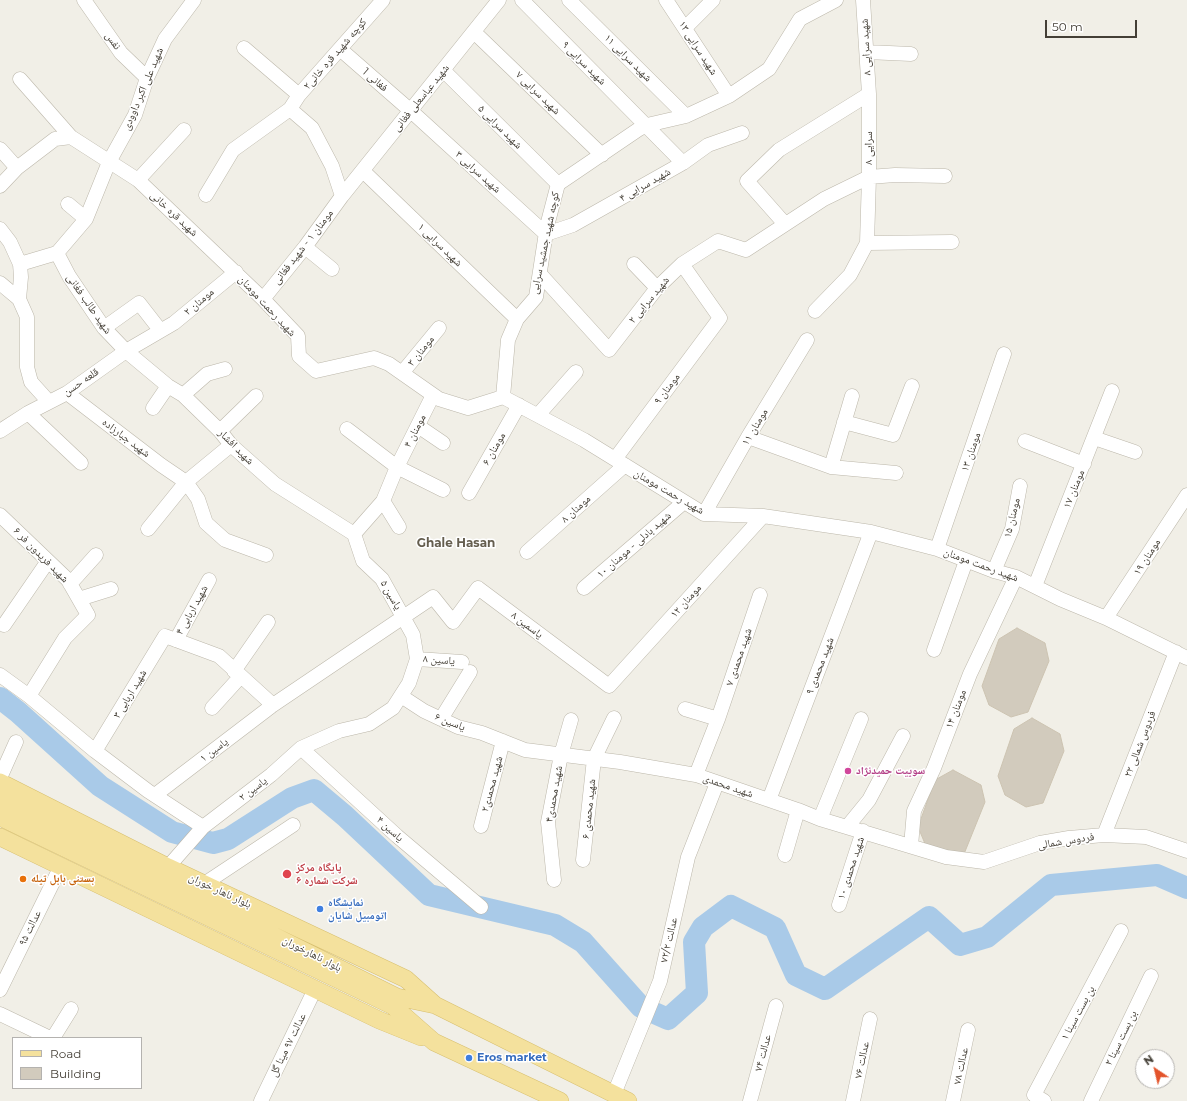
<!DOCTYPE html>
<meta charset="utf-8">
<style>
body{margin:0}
#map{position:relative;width:1187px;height:1101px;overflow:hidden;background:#f1efe7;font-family:Montserrat,sans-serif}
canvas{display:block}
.legend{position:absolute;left:12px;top:1037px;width:130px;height:52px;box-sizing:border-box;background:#fff;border:1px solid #b4b2af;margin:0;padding:5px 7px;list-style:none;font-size:12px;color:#443f36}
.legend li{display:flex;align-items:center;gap:8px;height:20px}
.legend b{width:20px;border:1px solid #b4b2af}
.north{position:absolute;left:1135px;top:1049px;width:40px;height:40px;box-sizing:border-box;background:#fff;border:1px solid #b4b2af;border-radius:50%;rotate:325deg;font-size:11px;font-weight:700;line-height:16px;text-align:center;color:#443f36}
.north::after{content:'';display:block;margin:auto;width:14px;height:18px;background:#e3542b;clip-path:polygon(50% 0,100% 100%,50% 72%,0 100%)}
.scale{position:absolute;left:1045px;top:20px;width:92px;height:18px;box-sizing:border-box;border:2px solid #443f36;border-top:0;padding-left:5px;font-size:12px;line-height:14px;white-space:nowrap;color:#443f36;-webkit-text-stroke:3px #fff;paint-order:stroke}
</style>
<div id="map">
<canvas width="1187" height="1101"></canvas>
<ul class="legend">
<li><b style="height:5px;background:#f4e19d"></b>Road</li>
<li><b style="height:11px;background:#d2cbbd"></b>Building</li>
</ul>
<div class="north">N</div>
<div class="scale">50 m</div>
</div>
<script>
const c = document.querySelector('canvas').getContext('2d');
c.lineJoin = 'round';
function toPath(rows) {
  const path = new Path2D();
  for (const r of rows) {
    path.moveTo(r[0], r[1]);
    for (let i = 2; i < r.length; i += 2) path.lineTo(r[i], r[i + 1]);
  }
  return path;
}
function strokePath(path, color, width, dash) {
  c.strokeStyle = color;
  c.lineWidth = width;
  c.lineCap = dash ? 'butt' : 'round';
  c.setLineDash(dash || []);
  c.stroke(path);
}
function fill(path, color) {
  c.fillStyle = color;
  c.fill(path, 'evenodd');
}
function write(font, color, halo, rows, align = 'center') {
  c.font = font + ' Montserrat,"Noto Naskh Arabic",sans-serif';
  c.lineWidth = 3;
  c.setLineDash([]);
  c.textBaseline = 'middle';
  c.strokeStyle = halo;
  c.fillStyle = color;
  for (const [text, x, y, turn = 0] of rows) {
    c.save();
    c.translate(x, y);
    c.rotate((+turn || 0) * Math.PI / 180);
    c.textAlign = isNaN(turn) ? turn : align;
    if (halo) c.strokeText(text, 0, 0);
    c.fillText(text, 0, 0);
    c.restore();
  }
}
const river = toPath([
 [0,698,18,712,100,786,172,832,213,843,228,839,292,798,314,790,345,816,429,895,555,925,583,942,641,1007,668,1019,697,993,694,942,703,927,731,906,775,928,796,975,825,989,929,917,960,945,987,937,1051,885,1157,875,1187,888]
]);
const building = toPath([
 [1017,628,1045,643,1049,661,1028,712,1011,717,989,705,982,686,999,639,1017,628],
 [1032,718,1060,734,1064,751,1043,803,1026,807,1005,795,998,776,1014,729,1032,718],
 [953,770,981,785,985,802,964,854,926,846,918,827,935,780,953,770]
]);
const minor = toPath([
 [84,0,121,53,147,78],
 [522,0,683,163],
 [569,0,686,116],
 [666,0,729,96],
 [685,28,713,0],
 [474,32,602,155],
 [244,48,299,95],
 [340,49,411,111,546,234,573,225,683,163,708,145,742,133],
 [867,52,911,54],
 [443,70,558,184],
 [20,79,71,137,138,180,263,299,298,336,299,356,316,371,374,358,389,364,439,399,468,408,503,397,584,440,704,514,763,516,871,532,937,549,994,571,1016,577,1060,599,1106,618,1187,658],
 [290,109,312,128,332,166,342,196],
 [0,149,17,168],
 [363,171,517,319],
 [138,180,184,130],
 [0,186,17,168,55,139,71,137],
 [206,195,233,150,290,109,299,95,383,0],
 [68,204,86,219],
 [785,224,747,181,779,150,869,94],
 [0,229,10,242,20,264,21,277,19,299],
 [867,243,952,242],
 [305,247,332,269],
 [57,253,69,276,104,328,126,351,168,386,183,395,220,431,231,445,275,484,354,534],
 [57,253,86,219,109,162,135,115,147,78,165,39,194,0],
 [20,264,57,253],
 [634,264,657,288],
 [540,274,609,350,657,288,682,264,718,241,746,250,824,199,869,177,869,94,863,0],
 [0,283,19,299,27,317,27,367,31,382,49,402],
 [263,299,305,247,342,196,499,0],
 [815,311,850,275,867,243,869,177,895,175,945,176],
 [104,328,139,303,160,330],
 [402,373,439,328],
 [67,393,161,465,186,482,198,499,206,523,225,540,266,555],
 [183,395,207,374,225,369],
 [503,397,508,340,517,319,536,297,547,226,558,184,639,129,647,125,686,116,729,96,769,69,800,19,836,0],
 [153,408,168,386],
 [28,413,81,463],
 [538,415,576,372],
 [844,422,893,435,912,386],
 [418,426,443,443],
 [347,429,397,467,443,490],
 [0,431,28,413,67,393,126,351,174,323,236,272],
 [220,431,256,396],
 [748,437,831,467,896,473],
 [1094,438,1135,452],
 [1025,441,1084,464],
 [615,459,720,318,682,264],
 [831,467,852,396],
 [469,493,519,405],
 [383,501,399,527],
 [704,514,748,437,807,340],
 [0,515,68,580,88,615,65,638,29,696],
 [148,529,186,482,231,445],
 [354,534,383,501,397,467,433,395],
 [937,549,1004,354],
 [527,552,625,465],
 [994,571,1012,529,1020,486],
 [70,584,96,555],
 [1035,586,1112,391],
 [584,588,684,502],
 [79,599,111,589],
 [1106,618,1187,495],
 [4,625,48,561],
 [176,640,209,580],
 [934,650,966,561],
 [417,659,462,662],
 [234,671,268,622],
 [0,675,29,696,95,751,148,791,203,827],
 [401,696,424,711,458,727,482,733,525,750,620,762,696,775,798,810,820,819,946,857,984,862,1040,843,1069,838,1104,835,1146,837,1187,851],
 [212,708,241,676],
 [685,709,718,719],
 [441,719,470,672],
 [301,748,397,836,481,907],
 [95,751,165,636,219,656,273,705],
 [696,775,718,719,760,595],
 [0,778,16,742],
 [155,795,273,705,433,597,453,622,478,588,609,686,763,516],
 [769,800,871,532],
 [820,819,861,719],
 [481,826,503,741],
 [847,827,869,800,903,736],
 [1104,835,1176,652],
 [911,846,914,811,934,768,970,674,1016,577],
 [785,855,798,810],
 [583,860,594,759,614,718],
 [168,867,203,827,271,775,301,748,339,731,369,724,393,708,409,683,417,659,413,635,382,579,363,561,354,534],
 [554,880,548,822,561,755,571,720],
 [204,884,293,825],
 [839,905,863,831],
 [0,990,61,866],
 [0,1014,50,1038],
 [53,1038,71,1009],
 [614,1094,660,981,688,857,717,783],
 [261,1101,315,989],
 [750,1101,776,1006],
 [853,1101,870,1019],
 [953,1101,968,1030],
 [1044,1101,1034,1095,1121,931],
 [1091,1101,1151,976]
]);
const major = toPath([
 [0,782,168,867,406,979,435,1005],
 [0,799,397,997,435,1005,628,1101],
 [0,817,393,1006,434,1042,560,1101],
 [0,837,379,1020,421,1037]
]);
const markers = [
 [848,771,4,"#d1479c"],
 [287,874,5,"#e0444e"],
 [23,879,4,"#e8710a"],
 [320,909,4,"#3f7fe0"],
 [469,1058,4,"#3f7fe0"]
];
const streetNames = [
 ["نفس",113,41,55],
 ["شهید سرایی ۸",866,47,-93],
 ["شهید سرایی ۱۳",698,48,57],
 ["کوچه شهید قره خانی۲",335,54,-49],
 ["شهید سرایی ۱۱",628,58,45],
 ["شهید سرایی ۹",584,63,45],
 ["فغانی 1",375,80,41],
 ["شهید علی اکبر داوودی",143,89,-67],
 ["شهید سرایی ۷",538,93,44],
 ["شهید عباسعلی فغانی",421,98,-51],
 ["شهید سرایی ۵",500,127,45],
 ["سرایی ۸",869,148,-90],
 ["شهید سرایی ۳",478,172,42],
 ["شهید سرایی ۴",645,185,-30],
 ["شهید قره خانی",174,214,43],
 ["کوچه شهید جمشید سرایی",545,243,-78],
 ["شهید سرایی ۱",440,245,44],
 ["مومنان ۱ - شهید فغانی",303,247,-52],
 ["شهید سرایی ۲",649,300,-50],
 ["۲ مومنان",199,302,-40],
 ["شهید طالب فغانی",89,304,55],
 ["شهید رحمت مومنان",267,306,47],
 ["مومنان ۳",421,351,-51],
 ["قلعه حسن",81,382,-34],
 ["مومنان ۹",667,389,-53],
 ["مومنان ۱۱",755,427,-59],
 ["۴ مومنان",415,431,-63],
 ["شهید جبارزاده",126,438,37],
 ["شهید افشار",236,447,45],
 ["مومنان ۶",494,449,-60],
 ["مومنان ۱۳",971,452,-71],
 ["مومنان ۱۷",1074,489,-68],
 ["شهید رحمت مومنان",669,492,30],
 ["مومنان ۸",576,509,-42],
 ["مومنان ۱۵",1012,518,-76],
 ["شهید بادلی - مومنان ۱۰",634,545,-41],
 ["شهید فریدون فر ۶",41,555,45],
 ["مومنان ۱۹",1147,557,-57],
 ["شهید رحمت مومنان",981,565,20],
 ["یاسین ۵",391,595,60],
 ["مومنان ۱۲",686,601,-48],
 ["شهید اربابی ۴",192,610,-61],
 ["یاسمین ۸",527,625,37],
 ["شهید محمدی ۷",739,657,-71],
 ["یاسین ۸",439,660,4],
 ["۹ شهید محمدی",820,666,-69],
 ["شهید اربابی ۳",130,694,-59],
 ["مومنان ۱۴",956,709,-69],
 ["یاسین ۶",450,722,21],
 ["فردوس شمالی ۲۲",1140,744,-69],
 ["یاسین ۱",214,750,-37],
 ["شهید محمدی۲",492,784,-75],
 ["شهید محمدی",728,786,19],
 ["یاسین ۲",253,789,-37],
 ["شهید محمدی۴",554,794,-80],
 ["۶ شهید محمدی",589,809,-84],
 ["یاسین ۴",390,829,42],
 ["فردوس شمالی",1066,841,-9],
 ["۱۰ شهید محمدی",851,868,-72],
 ["بلوار ناهار خوران",220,891,25],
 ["عدالت ۹۵",30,928,-64],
 ["عدالت ۷۲/۲",669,940,-77],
 ["بلوار ناهارخوران",312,954,27],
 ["۱ بن بست سینا",1078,1013,-62],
 ["۲ بن بست سینا",1121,1038,-64],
 ["عدالت ۹۷ مینا گل",288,1045,-64],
 ["عدالت ۷۴",763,1053,-75],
 ["عدالت ۷۶",862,1060,-78],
 ["۷۸ عدالت",961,1066,-78]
];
const hotelNames = [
 ["سوییت حمیدنژاد",856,771]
];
const healthNames = [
 ["پایگاه مرکز",296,868],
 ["شرکت شماره ۶",296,881]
];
const foodNames = [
 ["بستنی بابل تیله",31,879]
];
const shopNames = [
 ["نمایشگاه",328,903],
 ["اتومبیل شایان",328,916],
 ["Eros market",477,1058]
];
const neighbourhoodNames = [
 ["Ghale Hasan",456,543]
];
strokePath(river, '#a9cae8', 22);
fill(building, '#d2cbbd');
strokePath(building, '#ccc3b1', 1);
strokePath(minor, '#bcb7aa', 15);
strokePath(major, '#d7bf6f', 18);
strokePath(minor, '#fff', 14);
strokePath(major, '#f4e19d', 17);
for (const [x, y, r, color] of markers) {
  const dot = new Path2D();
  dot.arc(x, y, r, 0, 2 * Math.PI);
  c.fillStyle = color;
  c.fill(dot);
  strokePath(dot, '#fff', 1.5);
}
write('11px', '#443f36', '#fff', streetNames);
write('bold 11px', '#b23c85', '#fff', hotelNames, 'left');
write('bold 11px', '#be3a42', '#fff', healthNames, 'left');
write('bold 11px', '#c56008', '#fff', foodNames, 'left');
write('bold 11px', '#366cbe', '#fff', shopNames, 'left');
write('bold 12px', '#655e4f', '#fff', neighbourhoodNames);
</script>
